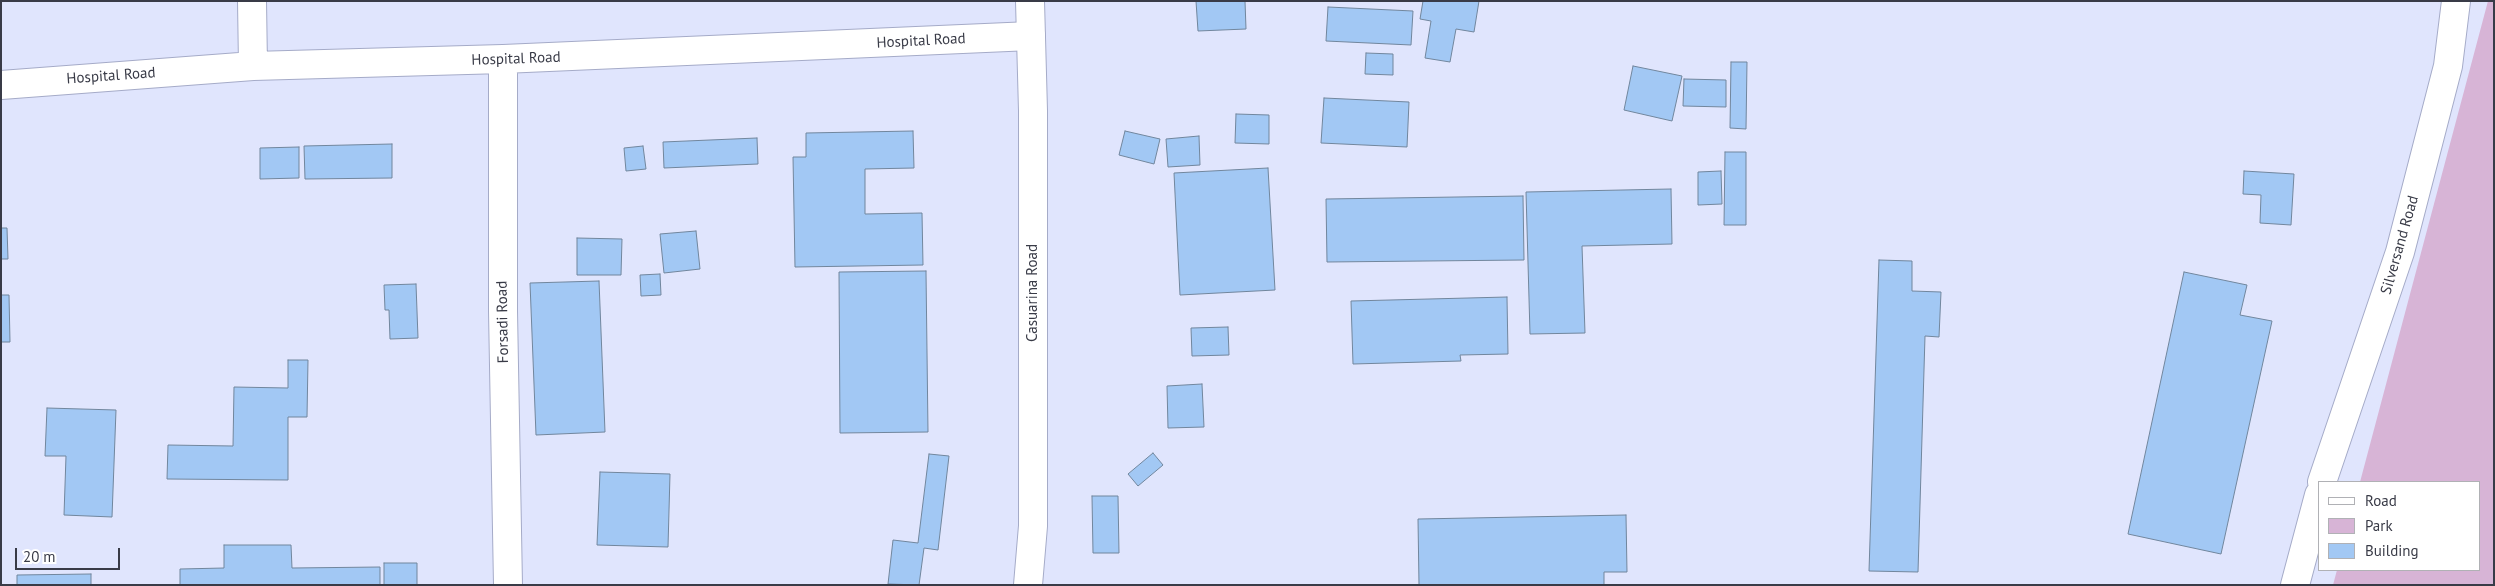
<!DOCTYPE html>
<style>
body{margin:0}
#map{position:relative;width:2495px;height:586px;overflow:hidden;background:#e0e5fd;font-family:"PT Sans",sans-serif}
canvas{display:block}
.frame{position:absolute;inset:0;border:2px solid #393b47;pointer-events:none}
.legend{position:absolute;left:2318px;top:481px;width:162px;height:90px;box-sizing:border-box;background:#fff;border:1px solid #b0b1b5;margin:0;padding:6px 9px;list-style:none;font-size:15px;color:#393b47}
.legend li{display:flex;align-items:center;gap:10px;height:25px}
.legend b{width:25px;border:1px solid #b0b1b5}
.scale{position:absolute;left:15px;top:548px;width:105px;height:22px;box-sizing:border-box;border:2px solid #393b47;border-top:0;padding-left:6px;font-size:15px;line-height:18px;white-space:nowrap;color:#393b47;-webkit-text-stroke:4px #fff;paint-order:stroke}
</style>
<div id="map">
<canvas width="2495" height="586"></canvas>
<div class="frame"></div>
<ul class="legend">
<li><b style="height:6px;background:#fff"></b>Road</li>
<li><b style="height:14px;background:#d7b4d6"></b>Park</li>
<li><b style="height:14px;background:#a2c8f4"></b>Building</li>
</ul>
<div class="scale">20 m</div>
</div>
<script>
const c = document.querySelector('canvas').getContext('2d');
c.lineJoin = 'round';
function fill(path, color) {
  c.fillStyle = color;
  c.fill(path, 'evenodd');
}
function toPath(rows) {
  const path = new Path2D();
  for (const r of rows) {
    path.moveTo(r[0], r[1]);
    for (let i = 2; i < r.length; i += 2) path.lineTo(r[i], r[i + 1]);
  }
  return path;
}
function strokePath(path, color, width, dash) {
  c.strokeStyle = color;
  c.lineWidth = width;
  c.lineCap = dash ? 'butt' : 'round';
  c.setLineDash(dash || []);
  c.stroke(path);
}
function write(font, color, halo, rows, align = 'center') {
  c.font = font + ' "PT Sans",sans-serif';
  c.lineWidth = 4.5;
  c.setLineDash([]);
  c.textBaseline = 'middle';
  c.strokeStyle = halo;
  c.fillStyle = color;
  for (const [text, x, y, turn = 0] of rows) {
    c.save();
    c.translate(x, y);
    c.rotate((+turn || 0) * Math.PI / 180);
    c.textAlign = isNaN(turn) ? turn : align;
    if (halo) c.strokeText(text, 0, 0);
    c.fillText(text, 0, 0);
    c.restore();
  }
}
const green = toPath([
 [2488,1,2494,1,2494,585,2333,585,2337,570,2479,570,2479,482,2360,482]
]);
const building = toPath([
 [1196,1,1245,1,1246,29,1198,31,1196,1],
 [1423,1,1479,1,1474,32,1456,29,1450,62,1425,58,1431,21,1420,19,1423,1],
 [1328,7,1413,11,1411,45,1326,41,1328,7],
 [1366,53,1393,54,1393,75,1365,74,1366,53],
 [1731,62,1747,62,1746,129,1730,128,1731,62],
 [1633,66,1682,76,1672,121,1624,110,1633,66],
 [1684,79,1726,80,1726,107,1683,106,1684,79],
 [1324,98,1409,102,1407,147,1321,143,1324,98],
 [1236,114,1269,115,1269,144,1235,143,1236,114],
 [913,131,914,168,865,169,865,214,922,213,923,265,795,267,793,157,806,157,806,133,913,131],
 [1125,131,1160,139,1154,164,1119,155,1125,131],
 [1199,136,1200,165,1168,167,1166,139,1199,136],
 [757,138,758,164,664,168,663,142,757,138],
 [392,144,392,178,305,179,304,146,392,144],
 [643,146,646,169,626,171,624,148,643,146],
 [299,147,299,178,260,179,260,148,299,147],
 [1725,152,1746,152,1746,225,1724,225,1725,152],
 [1268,168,1275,290,1180,295,1174,173,1268,168],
 [1721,171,1722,204,1698,205,1698,172,1721,171],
 [2244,171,2294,174,2291,225,2260,223,2261,195,2243,194,2244,171],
 [1671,189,1672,244,1582,246,1585,333,1530,334,1526,192,1671,189],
 [1523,196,1524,260,1327,262,1326,199,1523,196],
 [1,228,7,228,8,259,1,259,1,228],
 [696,231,700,269,664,273,660,234,696,231],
 [577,238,622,239,621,275,577,275,577,238],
 [1879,260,1912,261,1912,291,1941,292,1939,337,1925,336,1918,572,1869,571,1879,260],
 [926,271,928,432,840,433,839,272,926,271],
 [2184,272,2247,285,2240,315,2272,321,2221,554,2128,534,2184,272],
 [660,274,661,295,641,296,640,275,660,274],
 [599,281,605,432,536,435,530,283,599,281],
 [416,284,418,338,390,339,389,310,385,310,384,285,416,284],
 [1,295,9,295,10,342,1,342,1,295],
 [1507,297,1508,354,1460,355,1461,361,1353,364,1351,301,1507,297],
 [1228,327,1229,355,1192,356,1191,328,1228,327],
 [288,360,308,360,307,417,288,417,288,480,167,479,168,445,233,446,234,387,288,388,288,360],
 [1202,384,1204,427,1168,428,1167,386,1202,384],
 [47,408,116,410,112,517,64,515,66,456,45,456,47,408],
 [1153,453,1163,465,1138,486,1128,474,1153,453],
 [929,454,949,456,938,550,924,548,919,585,888,584,893,540,918,543,929,454],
 [600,472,670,474,668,547,597,545,600,472],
 [1092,496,1118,496,1119,553,1093,553,1092,496],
 [1626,515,1627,572,1604,572,1604,585,1419,585,1418,519,1626,515],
 [224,545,291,545,292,568,380,567,380,585,180,585,180,569,224,568,224,545],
 [384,563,417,563,417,585,384,585,384,563],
 [91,574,91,585,17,585,17,575,91,574]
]);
const minor = toPath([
 [252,1,253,66],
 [503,59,503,311,508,585],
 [1,85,253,66,503,59,1031,36],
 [2322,482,2400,252,2448,66,2456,1],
 [2295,585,2319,495]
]);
const tertiary = toPath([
 [1028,585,1033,526,1033,111,1030,1]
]);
const streetNames = [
 ["Hospital Road",921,41,-3],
 ["Hospital Road",516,59,-2],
 ["Hospital Road",111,76,-4],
 ["Silversand Road",2400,245,-74],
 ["Casuarina Road",1033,293,-90],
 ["Forsadi Road",503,322,-91]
];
fill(green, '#d7b4d6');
fill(building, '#a2c8f4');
strokePath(building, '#71869d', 1);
strokePath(minor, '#a5abc8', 30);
strokePath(tertiary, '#a5abc8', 30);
strokePath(minor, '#fff', 28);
strokePath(tertiary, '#fff', 28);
write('15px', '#393b47', '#fff', streetNames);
</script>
